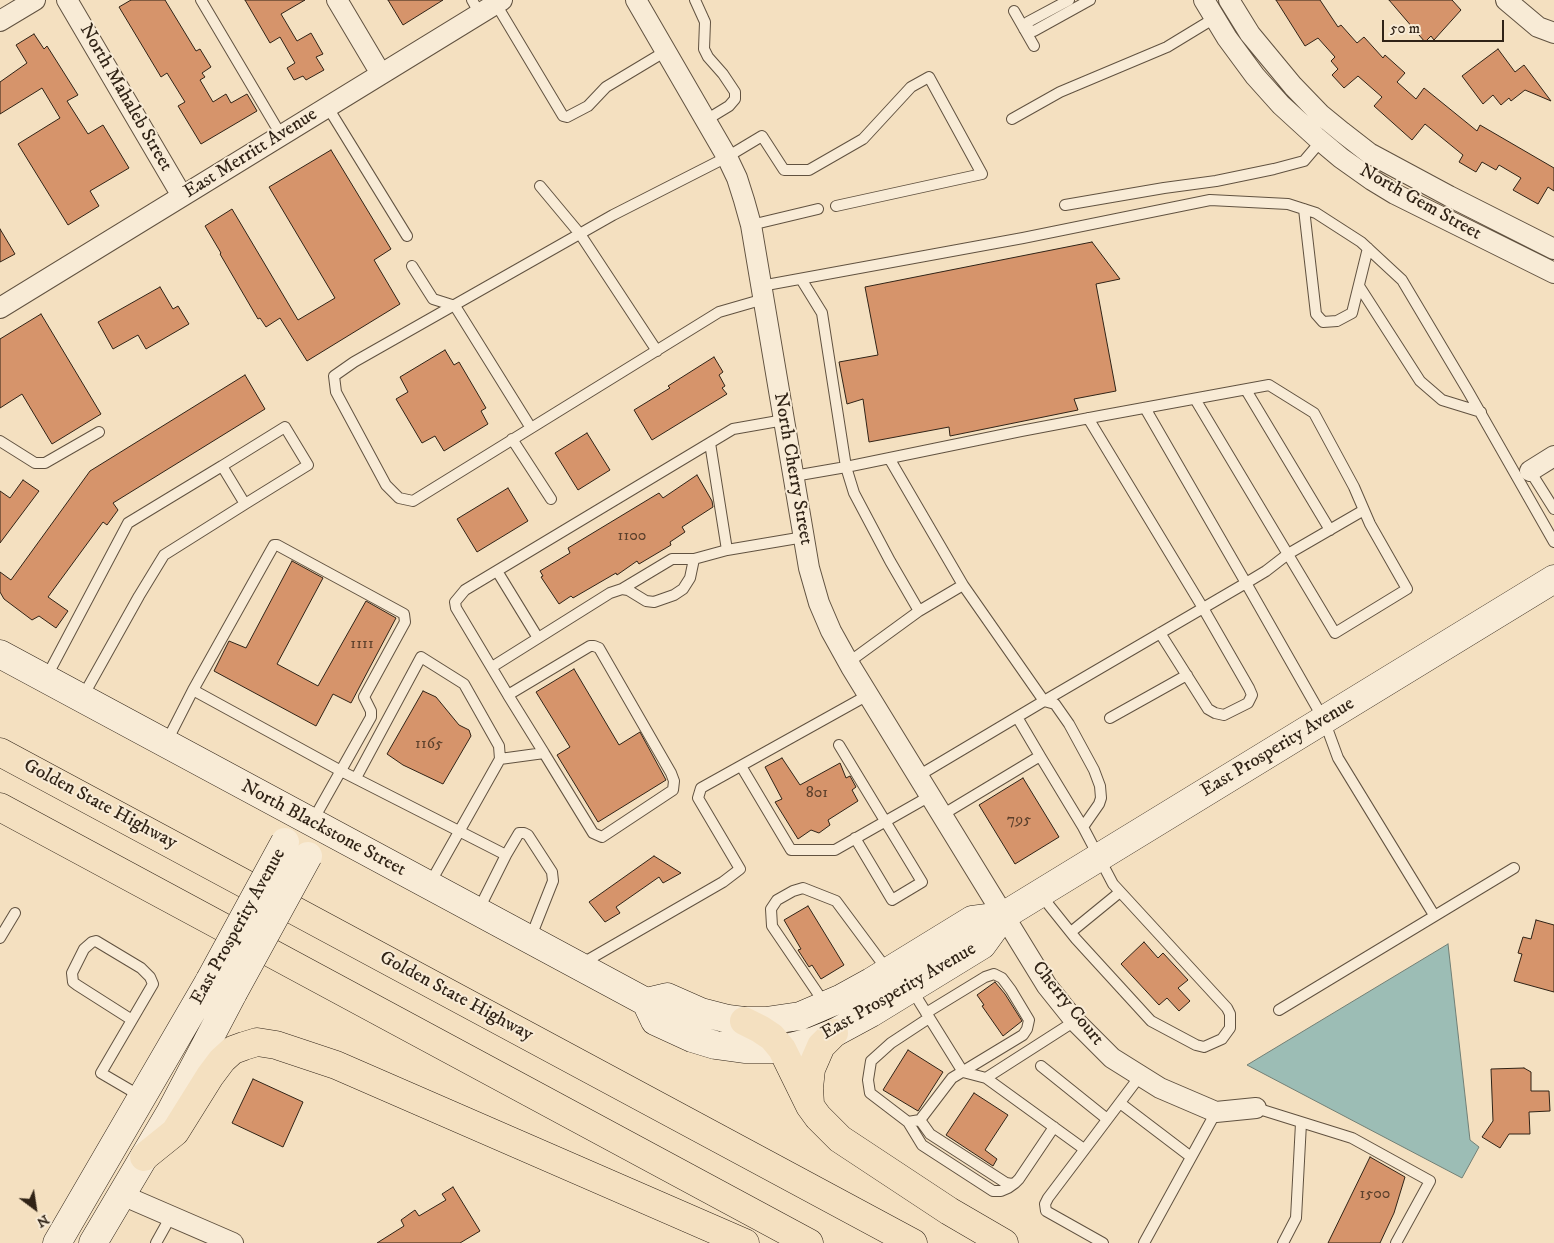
<!DOCTYPE html>
<style>
body{margin:0}
#map{position:relative;width:1554px;height:1243px;overflow:hidden;background:#f4e0c0;font-family:"IM FELL DW Pica",serif}
canvas{display:block}
.north{position:absolute;left:10px;top:1183px;width:50px;height:50px;-webkit-text-stroke:4px #f8ebd6;paint-order:stroke;rotate:149deg;font-size:14px;font-weight:700;line-height:20px;text-align:center;color:#302316}
.north::after{content:'';display:block;margin:auto;width:18px;height:22px;background:#302316;clip-path:polygon(50% 0,100% 100%,50% 72%,0 100%)}
.scale{position:absolute;left:1382px;top:20px;width:122px;height:22px;box-sizing:border-box;border:2px solid #302316;border-top:0;padding-left:6px;font-size:15px;line-height:18px;white-space:nowrap;color:#302316;-webkit-text-stroke:4px #f8ebd6;paint-order:stroke}
</style>
<div id="map">
<canvas width="1554" height="1243"></canvas>
<div class="north">N</div>
<div class="scale">50 m</div>
</div>
<script>
const c = document.querySelector('canvas').getContext('2d');
c.lineJoin = 'round';
function fill(path, color) {
  c.fillStyle = color;
  c.fill(path, 'evenodd');
}
function toPath(rows) {
  const path = new Path2D();
  for (const r of rows) {
    path.moveTo(r[0], r[1]);
    for (let i = 2; i < r.length; i += 2) path.lineTo(r[i], r[i + 1]);
  }
  return path;
}
function strokePath(path, color, width, dash) {
  c.strokeStyle = color;
  c.lineWidth = width;
  c.lineCap = dash ? 'butt' : 'round';
  c.setLineDash(dash || []);
  c.stroke(path);
}
function write(font, color, halo, rows, align = 'center') {
  c.font = font + ' "IM FELL DW Pica",serif';
  c.lineWidth = 4;
  c.setLineDash([]);
  c.textBaseline = 'middle';
  c.strokeStyle = halo;
  c.fillStyle = color;
  for (const [text, x, y, turn = 0] of rows) {
    c.save();
    c.translate(x, y);
    c.rotate((+turn || 0) * Math.PI / 180);
    c.textAlign = isNaN(turn) ? turn : align;
    if (halo) c.strokeText(text, 0, 0);
    c.fillText(text, 0, 0);
    c.restore();
  }
}
const water = toPath([
 [1448,944,1470,1140,1479,1147,1462,1178,1247,1065,1448,944]
]);
const building = toPath([
 [131,0,165,0,196,51,200,49,211,67,202,73,205,77,200,80,213,102,226,94,231,103,247,94,257,111,201,144,178,106,185,102,167,73,161,77,119,7,131,0],
 [245,0,305,0,281,14,297,41,311,33,323,54,316,57,324,70,306,80,303,76,294,80,287,68,295,63,280,37,270,43,245,0],
 [388,0,443,0,403,25,388,0],
 [1276,0,1320,0,1338,27,1341,25,1357,43,1364,37,1383,58,1385,55,1405,73,1397,82,1416,99,1424,88,1477,131,1480,125,1554,168,1554,191,1548,187,1538,204,1513,190,1521,178,1499,165,1496,170,1482,162,1476,172,1459,162,1463,155,1425,124,1412,140,1374,106,1382,97,1358,76,1344,88,1332,75,1338,69,1331,61,1335,57,1318,38,1305,46,1276,0],
 [1389,0,1452,0,1461,10,1434,40,1431,36,1425,42,1389,0],
 [34,34,44,49,47,46,78,95,67,101,88,134,103,125,129,168,90,191,99,206,68,225,18,144,60,118,42,88,0,114,0,82,27,63,16,45,34,34],
 [1498,49,1515,72,1524,65,1551,101,1525,90,1511,101,1509,98,1501,105,1493,95,1483,104,1462,76,1498,49],
 [331,150,391,249,374,260,400,304,307,361,280,318,266,327,260,318,258,319,220,254,221,253,205,226,232,209,298,320,335,298,269,187,331,150],
 [0,229,15,254,0,262,0,229],
 [1092,242,1120,279,1096,284,1116,391,1074,399,1078,410,950,436,949,427,869,442,863,399,847,404,839,362,878,355,865,287,1092,242],
 [160,287,173,309,178,306,189,324,146,349,138,335,113,349,98,322,160,287],
 [41,314,101,414,52,444,22,394,0,408,0,339,41,314],
 [445,350,454,365,459,362,486,408,481,411,488,424,444,451,435,436,422,443,396,399,408,392,400,377,445,350],
 [714,357,723,372,719,375,725,386,722,388,727,394,652,440,634,410,670,388,668,386,714,357],
 [245,375,265,409,113,503,118,510,107,525,103,522,48,597,68,611,56,628,39,616,32,620,4,599,0,592,0,572,11,580,90,471,245,375],
 [587,433,610,470,578,490,555,453,587,433],
 [697,475,712,501,713,507,682,527,685,532,670,542,671,545,639,564,637,561,617,575,616,573,573,598,571,596,559,604,541,577,543,576,540,571,570,553,568,548,659,493,663,498,697,475],
 [23,480,39,491,0,543,0,491,10,498,23,480],
 [508,488,528,521,477,552,457,519,508,488],
 [292,561,323,578,277,664,318,686,366,601,396,618,351,703,333,694,316,726,214,671,229,641,246,648,292,561],
 [574,669,619,745,640,732,666,780,598,822,557,755,570,747,536,692,574,669],
 [423,691,436,697,459,725,469,730,471,736,443,784,403,765,387,754,423,691],
 [782,758,800,785,840,763,846,778,850,776,856,787,852,790,858,801,828,820,830,825,819,833,811,830,798,839,775,802,782,799,765,767,782,758],
 [1023,778,1059,837,1015,864,979,805,1023,778],
 [654,856,681,873,663,883,659,877,616,907,620,913,605,922,589,902,654,856],
 [808,906,844,965,821,979,812,965,809,967,798,950,801,949,784,920,808,906],
 [1536,920,1554,925,1554,992,1514,981,1522,954,1518,953,1523,937,1531,939,1536,920],
 [1144,942,1158,958,1163,953,1188,980,1178,988,1190,1001,1179,1011,1167,998,1159,1005,1121,964,1144,942],
 [995,982,1005,994,1022,1021,1003,1036,982,1006,984,1005,977,995,995,982],
 [908,1050,943,1072,918,1111,883,1090,908,1050],
 [1524,1068,1531,1072,1531,1091,1549,1091,1550,1111,1529,1112,1530,1134,1509,1134,1500,1148,1482,1137,1493,1121,1491,1069,1524,1068],
 [253,1079,303,1102,283,1147,232,1123,253,1079],
 [974,1093,1008,1115,985,1150,997,1159,993,1166,946,1135,974,1093],
 [1370,1157,1405,1177,1394,1213,1380,1243,1328,1243,1370,1157],
 [453,1187,480,1231,460,1243,377,1243,404,1226,401,1220,415,1210,419,1216,446,1200,442,1194,453,1187]
]);
const lane = toPath([
 [201,0,281,135],
 [472,0,480,14],
 [695,0,705,22,704,49,708,57,723,74,735,92,735,99,729,106,706,120],
 [1069,0,1028,22,1024,29,1034,31,1090,0],
 [496,4,563,116,567,117,588,106,606,87,666,51],
 [1014,11,1034,46],
 [327,106,407,236],
 [1012,119,1060,92,1167,47,1218,16],
 [540,186,580,234,657,351],
 [1065,205,1164,188,1216,181,1274,169,1304,161,1321,141],
 [1304,209,1316,314,1323,322,1337,321,1352,313,1368,248],
 [751,225,818,209],
 [412,266,433,299,455,306,531,428],
 [761,286,1023,238,1210,200,1288,204,1316,213,1361,242,1402,280,1468,391,1554,542],
 [1359,286,1420,381,1442,400,1481,412],
 [764,299,719,312,413,501,399,498,386,485,336,392,334,376,354,362,613,215,727,157,762,136,784,170,809,170,863,139,911,87,929,77,982,174,836,206],
 [1246,390,1330,530],
 [1088,418,1203,608,1249,688,1252,695,1248,703,1224,715,1215,713,1208,709,1160,633],
 [512,439,551,499],
 [0,441,35,463,45,463,99,432],
 [710,443,727,550,804,537],
 [889,458,963,585],
 [222,466,285,427,308,465,245,504],
 [1530,471,1554,509],
 [794,476,846,467,822,313,801,279],
 [1364,510,1288,554,1266,571,1246,583,1324,720,1338,758,1434,915],
 [497,571,538,638],
 [622,589,672,559,694,559],
 [849,662,919,611],
 [492,667,610,593,622,589,628,590,646,601,654,602,674,595,683,589,690,578,694,559,727,550],
 [46,678,128,523,222,466,245,504,164,555,139,596,82,698],
 [193,690,274,545,277,545,404,614,405,622,364,697,371,711,371,717,312,822],
 [508,695,544,753],
 [1044,701,1246,583,1145,408],
 [1044,701,1055,704,1069,724,1094,770,1100,786,1101,798,1099,804,1083,827],
 [1110,718,1187,675],
 [166,743,193,690,341,771,506,855,478,911],
 [839,745,922,882,892,900,855,838],
 [500,759,544,753,593,833,602,837,673,790,674,781,671,773,599,648,594,646,590,646,508,695,456,608,455,602,465,590,733,429,784,420],
 [741,766,791,850,835,850,930,796],
 [918,776,1044,701,963,585,919,611,890,561,854,493,846,467,1021,431,1100,416,1269,385,1314,413,1354,487,1370,524,1407,589,1335,633,1195,399],
 [356,778,421,657,464,684,499,746,500,759,429,885],
 [942,815,1040,756,1017,717],
 [506,855,519,833,524,833,528,835,552,872,553,881,530,939],
 [1040,894,1076,939,1151,1021,1196,1045,1204,1047,1222,1039,1230,1028,1230,1014,1227,1008,1113,884,1083,827,1040,756],
 [1071,932,1120,892],
 [0,938,15,913],
 [581,964,723,882,740,869,698,798,701,788,868,695],
 [912,990,963,1072,986,1078,1075,1021],
 [825,1004,772,926,771,909,777,900,793,891,803,888,836,901,888,971],
 [1279,1010,1514,868],
 [926,1013,985,977,994,974,1002,978,1011,990,1029,1020,1027,1029,1023,1035,952,1078,920,1120,908,1122,870,1093,868,1080,871,1061,891,1043,929,1018],
 [132,1020,77,985,73,982,72,973,84,949,92,942,96,941,141,968,150,977,153,984,101,1073,142,1097],
 [1041,1066,1107,1119],
 [986,1078,1084,1149],
 [1120,1103,1191,1157],
 [1256,1108,1352,1138,1430,1181,1396,1243],
 [920,1120,930,1134,1006,1183,1012,1184,1015,1183,1019,1179,1054,1127],
 [908,1122,922,1145,993,1191,1001,1191,1008,1188,1015,1183],
 [156,1243,171,1216],
 [1103,1243,1046,1211,1045,1204,1048,1198,1140,1076],
 [1144,1243,1216,1112],
 [1283,1243,1296,1218,1301,1123]
]);
const street = toPath([
 [67,0,182,196],
 [337,0,381,74],
 [636,0,727,157,737,178,744,200,751,225,809,568,819,603,831,631,851,667,1047,986,1075,1021,1112,1058,1160,1088,1216,1112,1256,1108],
 [1204,0,1227,38,1255,76,1281,105,1316,137,1341,158,1372,180,1395,194,1554,273],
 [1229,0,1250,34,1293,86,1320,114,1342,132,1369,153,1449,196,1554,249],
 [1506,0,1538,27,1554,33],
 [0,21,35,0],
 [0,308,502,0],
 [1530,471,1554,456],
 [122,1195,233,1243]
]);
const secondary = toPath([
 [0,654,646,1002,655,1021,692,1038,715,1045,744,1049,782,1049,814,1041,834,1033,871,1013,982,945,1003,916,1554,579],
 [646,1002,667,997,701,1012,728,1019,744,1021,766,1021,800,1016,842,998,871,982,972,920,1003,916],
 [57,1243,210,980],
 [93,1243,170,1113,233,993]
]);
const highway = toPath([
 [0,752,913,1243],
 [0,807,809,1243],
 [744,1021,760,1029,772,1037,782,1049,810,1106,818,1117,840,1139,949,1211,1004,1243],
 [810,1104,809,1088,811,1069,821,1046,834,1033],
 [144,1157,175,1132,210,1076,222,1060,233,1050,244,1046,257,1042,276,1045,336,1065,745,1243]
]);
const secondaryBridge = toPath([
 [210,980,285,842],
 [233,993,308,856]
]);
const numberNames = [
 ["1100",632,537],
 ["1111",362,645],
 ["1165",429,745],
 ["801",817,794],
 ["795",1019,821],
 ["1500",1375,1195]
];
const streetNames = [
 ["North Mahaleb Street",125,98,60],
 ["East Merritt Avenue",251,154,-32],
 ["North Gem Street",1420,203,29],
 ["North Cherry Street",792,469,80],
 ["East Prosperity Avenue",1278,748,-31],
 ["Golden State Highway",100,805,28],
 ["North Blackstone Street",323,829,28],
 ["East Prosperity Avenue",239,927,-61],
 ["East Prosperity Avenue",899,992,-30],
 ["Golden State Highway",456,997,28],
 ["Cherry Court",1067,1004,51]
];
fill(water, '#9cbdb5');
strokePath(water, '#717f75', 1);
fill(building, '#d6946b');
strokePath(building, '#302316', 1);
strokePath(lane, '#615240', 12);
strokePath(street, '#615240', 22);
strokePath(secondary, '#302316', 29);
strokePath(highway, '#302316', 29);
strokePath(lane, '#f8ebd6', 10);
strokePath(street, '#f8ebd6', 20);
strokePath(secondary, '#f8ebd6', 28);
strokePath(highway, '#f4e0c0', 28);
strokePath(secondaryBridge, '#302316', 29, []);
strokePath(secondaryBridge, '#f8ebd6', 28);
write('16px', '#5a3f2b', null, numberNames);
write('19px', '#302316', '#f8ebd6', streetNames);
</script>
